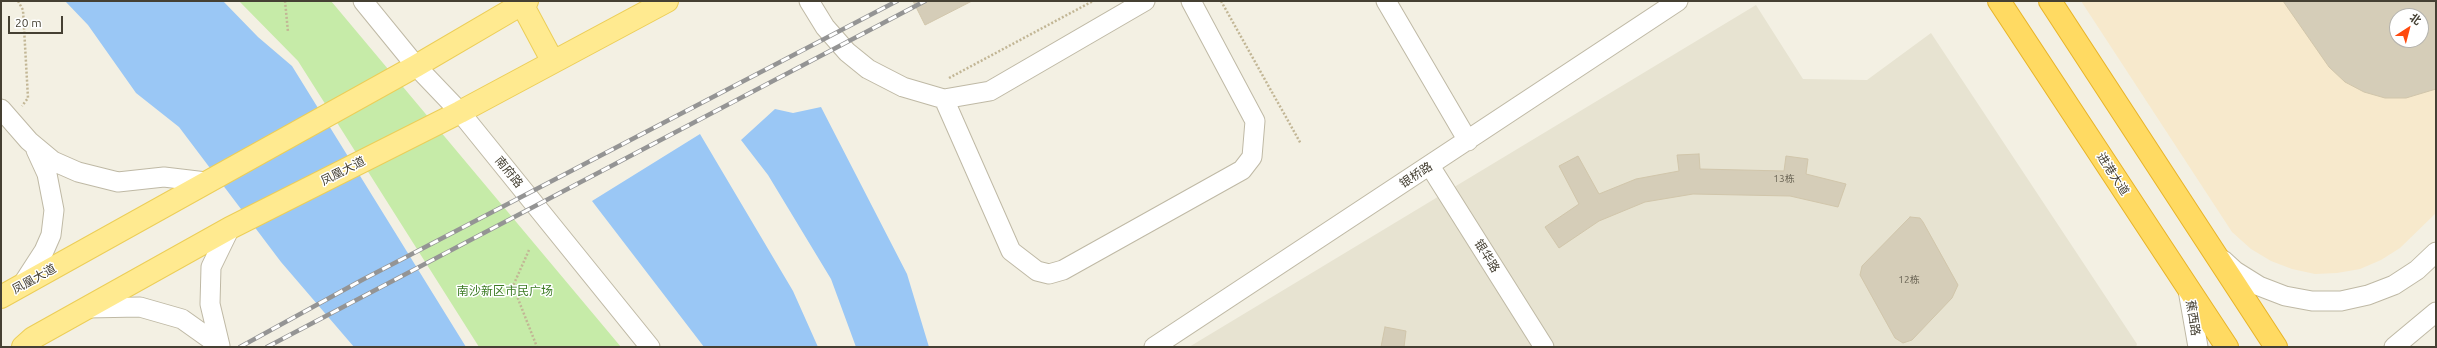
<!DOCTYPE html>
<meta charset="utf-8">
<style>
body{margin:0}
#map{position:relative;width:2437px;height:348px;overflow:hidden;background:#f3f0e3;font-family:Ubuntu,"Noto Sans SC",sans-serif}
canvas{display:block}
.frame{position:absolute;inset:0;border:2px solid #454033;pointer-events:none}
.north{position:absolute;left:2389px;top:8px;width:40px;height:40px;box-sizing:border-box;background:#fff;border:1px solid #b5b3ad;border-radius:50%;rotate:36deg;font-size:11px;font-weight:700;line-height:16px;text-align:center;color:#454033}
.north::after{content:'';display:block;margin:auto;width:14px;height:18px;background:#ff4a0e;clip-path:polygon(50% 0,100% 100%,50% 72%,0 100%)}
.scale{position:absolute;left:8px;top:16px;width:55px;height:18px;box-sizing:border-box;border:2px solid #454033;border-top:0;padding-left:5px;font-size:12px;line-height:14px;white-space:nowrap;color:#454033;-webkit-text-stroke:3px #fff;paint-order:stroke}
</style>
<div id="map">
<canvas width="2437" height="348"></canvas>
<div class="frame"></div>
<div class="north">北</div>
<div class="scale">20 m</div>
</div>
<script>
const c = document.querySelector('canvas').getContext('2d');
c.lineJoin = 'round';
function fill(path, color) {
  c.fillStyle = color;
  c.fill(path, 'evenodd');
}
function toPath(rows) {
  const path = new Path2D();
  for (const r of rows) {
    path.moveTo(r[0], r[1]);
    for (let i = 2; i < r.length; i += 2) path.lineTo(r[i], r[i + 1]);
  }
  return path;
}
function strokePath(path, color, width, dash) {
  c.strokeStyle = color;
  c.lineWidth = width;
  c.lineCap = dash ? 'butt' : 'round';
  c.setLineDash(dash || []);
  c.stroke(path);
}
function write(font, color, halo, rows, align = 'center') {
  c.font = font + ' Ubuntu,"Noto Sans SC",sans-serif';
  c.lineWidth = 3;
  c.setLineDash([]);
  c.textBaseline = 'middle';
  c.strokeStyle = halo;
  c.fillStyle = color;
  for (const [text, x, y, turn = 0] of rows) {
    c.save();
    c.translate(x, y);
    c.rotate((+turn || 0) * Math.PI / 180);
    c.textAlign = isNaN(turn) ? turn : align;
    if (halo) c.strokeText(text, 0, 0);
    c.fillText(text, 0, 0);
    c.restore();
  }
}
const residential = toPath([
 [1756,5,1803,79,1867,80,1931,33,2137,344,2136,347,1189,347]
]);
const commercial = toPath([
 [2081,1,2436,1,2436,213,2400,248,2381,260,2360,269,2337,273,2315,274,2292,269,2271,261,2251,249,2232,232],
 [2397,16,2421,16,2421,40,2397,40]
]);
const green = toPath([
 [239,1,331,1,621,347,479,347,298,61]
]);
const water = toPath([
 [65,1,223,1,258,37,292,66,466,347,354,347,281,262,179,127,136,93,88,25],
 [821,107,907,274,929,347,856,347,831,279,768,175,741,140,775,109,793,113],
 [700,134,793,291,818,347,704,347,592,201]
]);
const building = toPath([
 [913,1,972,1,925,25,913,1],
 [2283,1,2436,1,2436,89,2406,98,2385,98,2364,92,2345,82,2329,67,2283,1],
 [2397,16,2421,16,2421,40,2397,40,2397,16],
 [1699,154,1700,169,1784,171,1786,156,1808,159,1806,174,1846,184,1838,207,1790,196,1693,194,1645,202,1599,221,1559,248,1545,227,1579,204,1559,166,1578,156,1599,194,1636,179,1679,171,1677,155,1699,154],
 [1910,217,1920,218,1923,222,1958,285,1952,298,1912,340,1903,343,1895,338,1860,275,1862,266,1910,217],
 [1385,327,1406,331,1404,347,1381,347,1385,327]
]);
const path = toPath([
 [18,1,23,10,28,98,22,106],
 [285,1,288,32],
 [1221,1,1301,144],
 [949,78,1093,1],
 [529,250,513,286,537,347]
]);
const minor = toPath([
 [363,1,416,66,460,112,650,347],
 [809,1,825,27,847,52,868,69,903,87,944,99,990,91,1145,1],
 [1386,1,1468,141],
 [944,99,1011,251,1037,271,1049,274,1063,270,1242,170,1252,157,1255,121,1191,1],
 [1,109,29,141,53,161,78,172,118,182,164,177,206,182],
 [1430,166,1544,347],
 [2223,260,2235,271,2259,286,2285,296,2312,301,2341,301,2368,295,2394,285,2417,270,2436,252],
 [22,285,44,251,51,235,54,210,47,174,36,150],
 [2188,290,2198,347],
 [87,308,140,307,182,319,220,346,210,304,211,267,230,228],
 [1154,347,1678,1],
 [2394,347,2436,312]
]);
const major = toPath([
 [522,4,553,62],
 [1,297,416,66,527,1],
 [23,347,33,338,230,228,460,112,667,1]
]);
const highway = toPath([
 [1999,1,2227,347],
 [2050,1,2276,347]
]);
const rail = toPath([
 [240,347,362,280,897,1],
 [267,347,925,1]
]);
const numberNames = [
 ["13栋",1784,179],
 ["12栋",1909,280]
];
const streetNames = [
 ["凤凰大道",343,171,-27],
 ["南府路",509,172,51],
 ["进港大道",2113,174,57],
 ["银桥路",1416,175,-33],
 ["银华路",1487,256,58],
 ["凤凰大道",34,279,-29],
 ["蕉西路",2193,318,81]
];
const parkNames = [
 ["南沙新区市民广场",505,291]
];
fill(residential, '#e7e3d1');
fill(commercial, '#f7e9cc');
fill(green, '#c6eba8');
fill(water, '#9ac7f5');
fill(building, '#d5cdb8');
strokePath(building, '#d1c6ab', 1);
strokePath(minor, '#bfb9a5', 21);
strokePath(major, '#ecce58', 24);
strokePath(highway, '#e8b428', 24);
strokePath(path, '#c2b695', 2.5, [2, 2]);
strokePath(minor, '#fff', 19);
strokePath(major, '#ffea90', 22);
strokePath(highway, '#ffda62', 22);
strokePath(rail, '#949494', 4.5);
strokePath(rail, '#fff', 3, [9]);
write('10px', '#696354', null, numberNames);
write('12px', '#454033', '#fff', streetNames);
write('12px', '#3b7b23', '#fff', parkNames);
</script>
